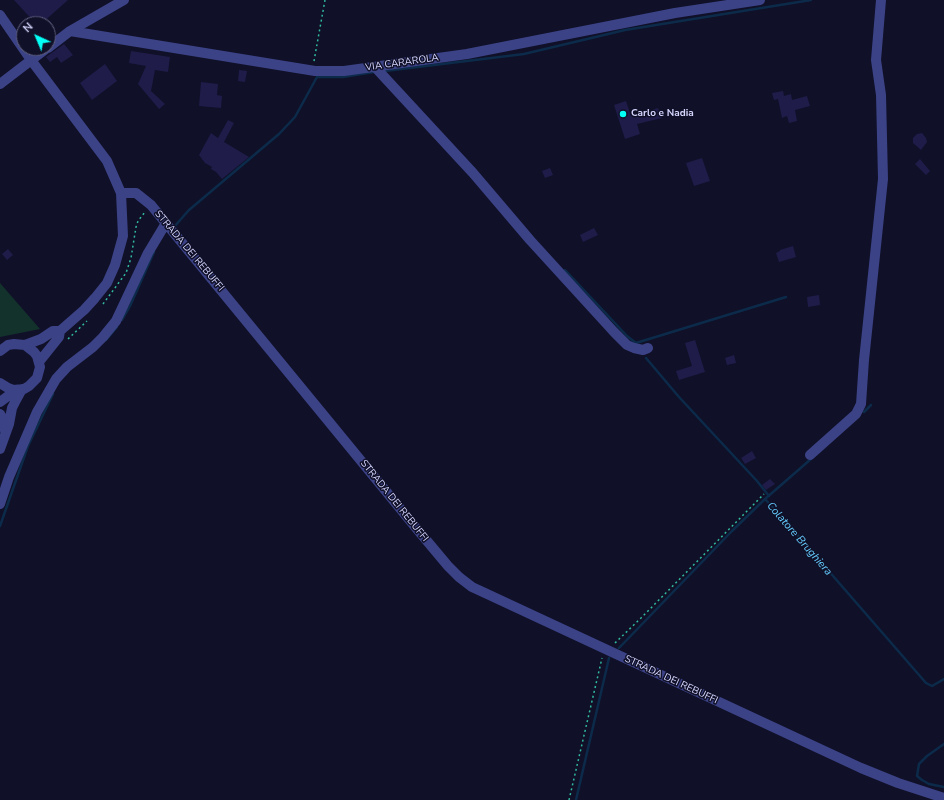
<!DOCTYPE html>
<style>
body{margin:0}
#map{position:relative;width:944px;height:800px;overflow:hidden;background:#101028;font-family:"Nunito Sans",sans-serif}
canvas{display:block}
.north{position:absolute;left:16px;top:16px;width:40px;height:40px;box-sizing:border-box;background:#101028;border:1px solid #5f607e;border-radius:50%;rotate:316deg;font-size:11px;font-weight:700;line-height:16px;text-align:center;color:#d6d7ff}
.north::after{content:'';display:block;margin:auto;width:14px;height:18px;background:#03fff5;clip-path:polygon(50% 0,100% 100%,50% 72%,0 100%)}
</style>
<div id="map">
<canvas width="944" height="800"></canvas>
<div class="north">N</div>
</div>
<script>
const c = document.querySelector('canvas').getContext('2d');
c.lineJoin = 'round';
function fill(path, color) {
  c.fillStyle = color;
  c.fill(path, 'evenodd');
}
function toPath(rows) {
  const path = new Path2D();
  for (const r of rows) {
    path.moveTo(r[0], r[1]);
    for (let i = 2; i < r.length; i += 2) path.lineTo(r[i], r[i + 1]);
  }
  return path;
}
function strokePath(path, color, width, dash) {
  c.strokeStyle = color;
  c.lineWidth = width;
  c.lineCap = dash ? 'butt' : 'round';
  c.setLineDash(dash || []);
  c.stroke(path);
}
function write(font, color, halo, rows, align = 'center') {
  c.font = font + ' "Nunito Sans",sans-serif';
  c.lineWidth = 3;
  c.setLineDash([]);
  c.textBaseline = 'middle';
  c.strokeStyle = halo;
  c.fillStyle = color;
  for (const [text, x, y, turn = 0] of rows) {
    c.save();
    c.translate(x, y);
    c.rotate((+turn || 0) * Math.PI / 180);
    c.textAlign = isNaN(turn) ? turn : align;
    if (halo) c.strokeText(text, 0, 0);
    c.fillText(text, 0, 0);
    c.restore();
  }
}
const green = toPath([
 [0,283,40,329,0,337]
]);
const stream = toPath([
 [385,71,524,54,625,30,811,0],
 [174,227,189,210,279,134,295,117,317,77,343,77,374,72],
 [565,270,627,336,636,343,786,297],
 [122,320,130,306,154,252],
 [106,340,117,327],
 [646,358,679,397,757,481,769,496],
 [864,412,871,405],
 [765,499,811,459],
 [0,526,28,446,53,394],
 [619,648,732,531,765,499,787,523,926,683,932,686,944,679],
 [944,744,927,756,919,764,917,776,922,780,929,784,944,787],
 [576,800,609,658]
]);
const building = toPath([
 [14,0,68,0,41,24,36,24],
 [64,44,73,55,61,63,57,57,50,62,46,57],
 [131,51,170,57,168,72,155,70,151,91,165,104,159,109,138,84,146,66,129,63],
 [105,64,117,81,92,100,80,83],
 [239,70,247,71,245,82,238,81],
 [201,82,218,84,217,95,222,96,221,108,199,106],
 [783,91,784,96,791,94,792,100,807,96,810,106,795,110,797,121,789,123,787,116,782,118,778,99,774,100,772,93],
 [626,101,631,116,658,108,662,118,637,124,640,134,625,139,614,105],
 [228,120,234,123,224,142,249,157,222,179,216,172,211,169,212,167,205,163,199,155,211,133,218,138],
 [922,133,926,138,927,142,921,150,913,143,913,138,917,134],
 [702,158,710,181,694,186,686,163],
 [920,159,930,171,926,175,915,164],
 [550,168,553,175,545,178,542,171],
 [594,228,598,235,583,242,580,235],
 [793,246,796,257,779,262,776,253,780,251,780,250],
 [8,249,13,255,7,260,2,254],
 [819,295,820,305,808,307,807,297],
 [695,340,705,372,679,380,676,371,692,366,685,343],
 [734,355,736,363,727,365,725,358],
 [752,451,756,458,745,464,741,458],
 [770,479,775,484,766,490,762,485]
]);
const path = toPath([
 [314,61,325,0],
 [103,304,126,273,131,258,136,227,138,221,145,212],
 [68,339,87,321],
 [615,643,641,618,764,494],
 [569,800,602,658]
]);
const minor = toPath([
 [0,15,31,60,107,161,121,193,136,193,151,205,417,529,448,566,459,577,472,587,485,593,861,768,898,783,944,798],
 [70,31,124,0],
 [48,48,70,31,315,71,344,71,467,54,675,13,760,0],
 [375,67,473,173,530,240,614,332,627,345,634,348,643,350,648,348],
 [0,84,47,48],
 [25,345,41,339,53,331,60,331,84,310,95,298,107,283,115,265,123,236,121,193],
 [0,351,8,345,14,344,25,345,34,352,37,356,40,367,37,378,29,386,24,389,13,390,8,388,0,383],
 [39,362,59,337,60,331],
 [0,402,16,390],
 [0,414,5,423,5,431],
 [0,449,9,424,12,408,16,400,22,389],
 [810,455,856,414,861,404,864,360,883,179,881,95,876,60,881,0],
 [0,504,9,477,37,412,56,379,67,367,93,347,103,337,116,321,148,253,166,223]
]);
const markers = [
 [623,114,4,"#03fff5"]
];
const streetNames = [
 ["VIA CARAROLA",402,63,-8],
 ["STRADA DEI REBUFFI",189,251,50],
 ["STRADA DEI REBUFFI",394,501,51],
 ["STRADA DEI REBUFFI",671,680,25]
];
const poiNames = [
 ["Carlo e Nadia",631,114]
];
const waterNames = [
 ["Colatore Brughiera",799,539,49]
];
fill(green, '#13322c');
strokePath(stream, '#0c2b4a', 2.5);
fill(building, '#1f1c49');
strokePath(path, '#30ba9e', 1.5, [2, 3]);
strokePath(minor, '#3b4286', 10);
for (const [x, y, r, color] of markers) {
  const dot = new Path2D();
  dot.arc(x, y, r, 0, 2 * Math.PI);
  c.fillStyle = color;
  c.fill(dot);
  strokePath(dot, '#101028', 1.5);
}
write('10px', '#d6d7ff', '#101028', streetNames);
write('bold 10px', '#d6d7ff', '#101028', poiNames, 'left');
write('italic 11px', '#65cdff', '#101028', waterNames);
</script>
